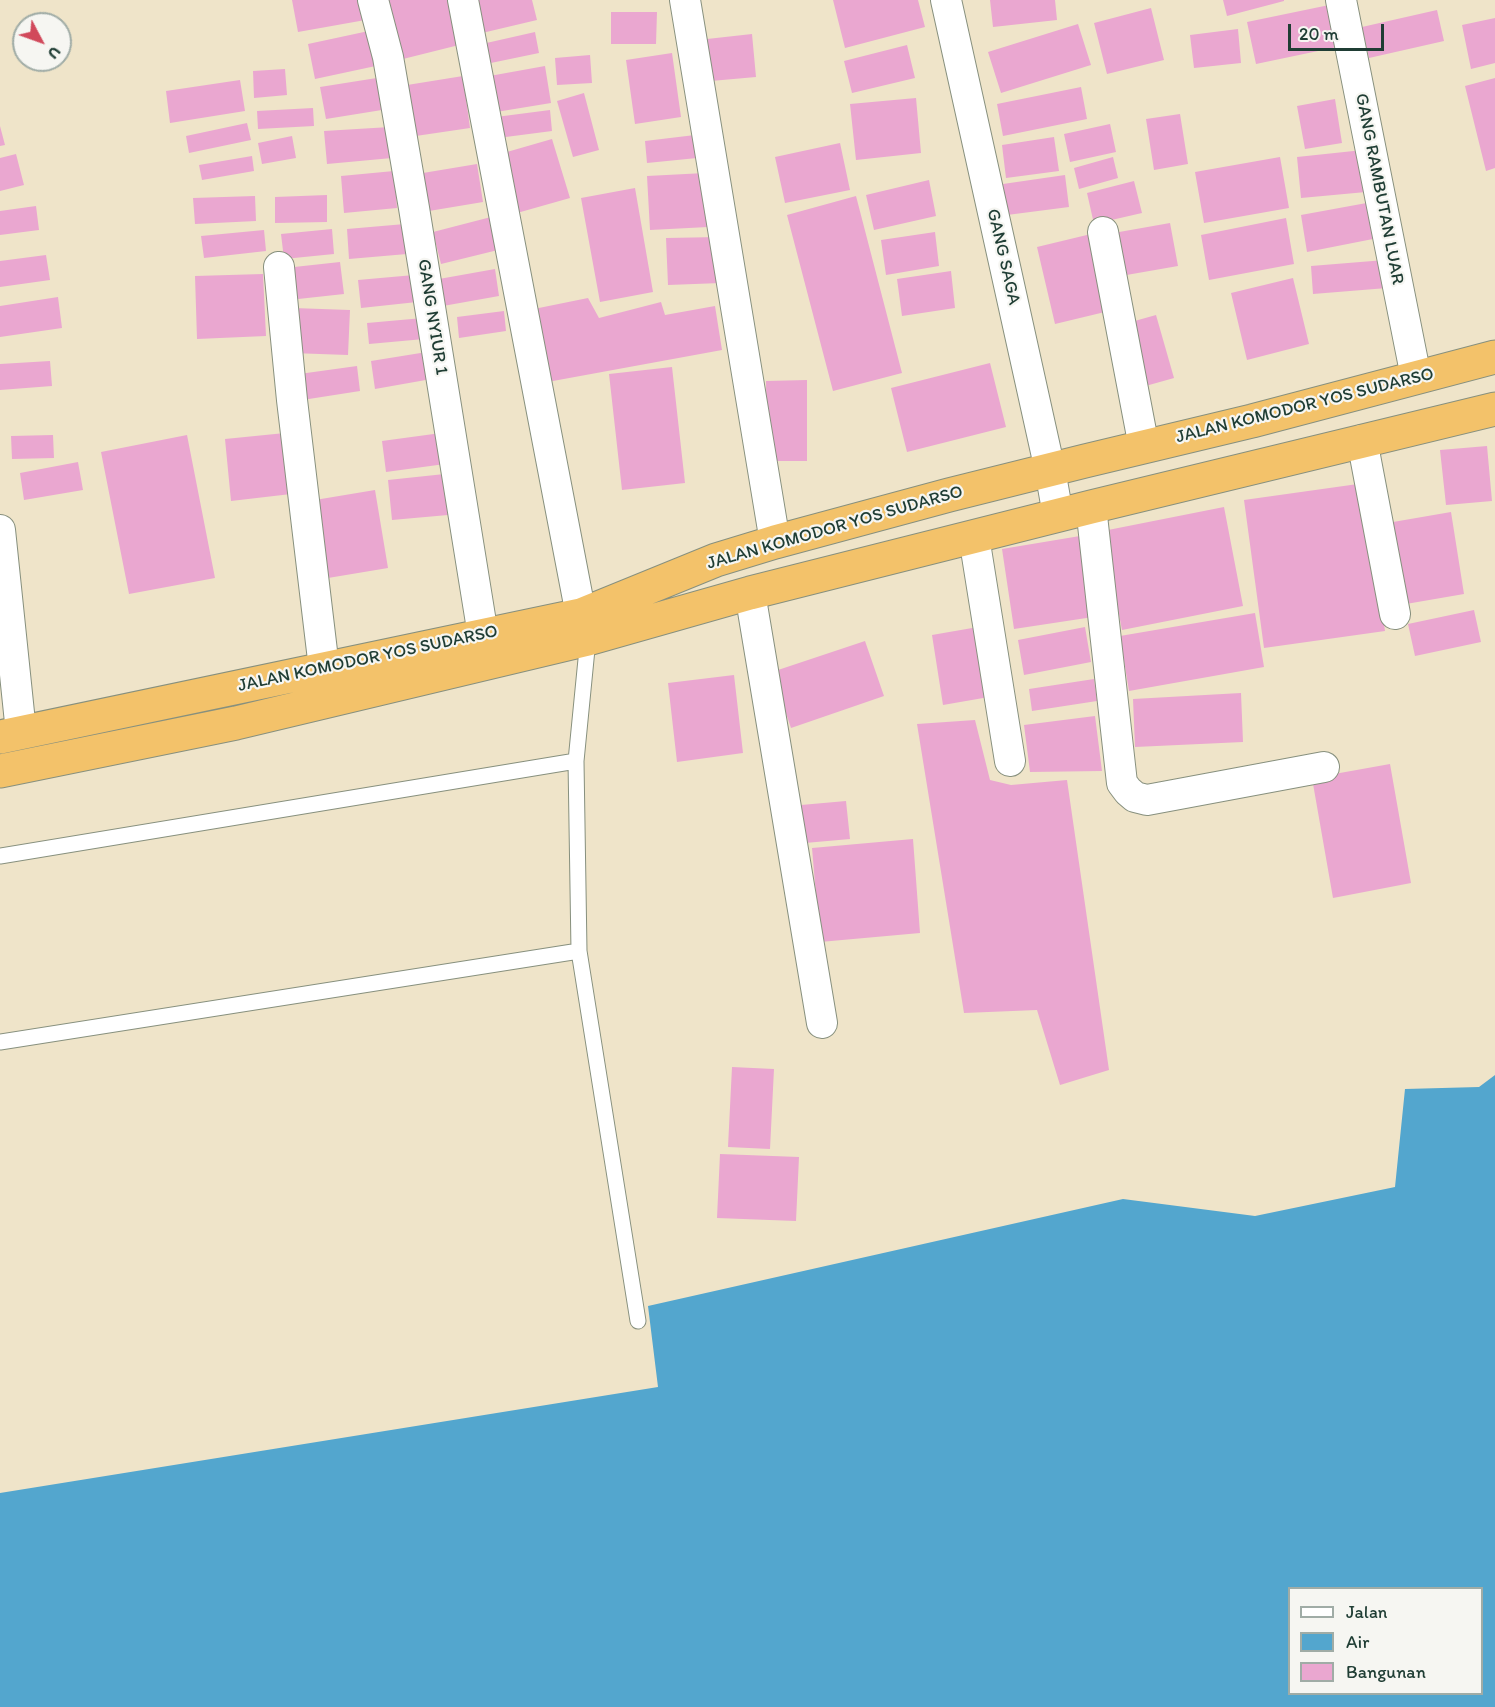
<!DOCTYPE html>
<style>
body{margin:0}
#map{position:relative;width:1495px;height:1707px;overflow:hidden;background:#efe4c9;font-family:Itim,sans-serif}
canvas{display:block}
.legend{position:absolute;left:1288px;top:1587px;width:195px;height:108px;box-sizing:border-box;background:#f6f6f2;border:2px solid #a0aca6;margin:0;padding:8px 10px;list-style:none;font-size:18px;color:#1f3d34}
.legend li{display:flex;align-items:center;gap:12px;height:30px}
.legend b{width:30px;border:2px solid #a0aca6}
.north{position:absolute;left:12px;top:12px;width:60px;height:60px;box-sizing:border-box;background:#f6f6f2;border:2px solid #a0aca6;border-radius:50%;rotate:131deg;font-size:16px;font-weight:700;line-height:24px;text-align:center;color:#1f3d34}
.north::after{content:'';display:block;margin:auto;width:21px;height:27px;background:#d1495b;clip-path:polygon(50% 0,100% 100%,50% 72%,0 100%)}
.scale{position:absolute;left:1288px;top:24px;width:96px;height:27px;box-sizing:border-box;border:3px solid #1f3d34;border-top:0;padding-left:8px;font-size:18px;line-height:21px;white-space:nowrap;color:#1f3d34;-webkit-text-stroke:4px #f6f6f2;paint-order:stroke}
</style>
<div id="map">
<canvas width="1495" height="1707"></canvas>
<ul class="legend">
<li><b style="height:8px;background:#fff"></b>Jalan</li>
<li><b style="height:16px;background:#53a6ce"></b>Air</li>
<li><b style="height:16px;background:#eaa7d0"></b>Bangunan</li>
</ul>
<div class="north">U</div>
<div class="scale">20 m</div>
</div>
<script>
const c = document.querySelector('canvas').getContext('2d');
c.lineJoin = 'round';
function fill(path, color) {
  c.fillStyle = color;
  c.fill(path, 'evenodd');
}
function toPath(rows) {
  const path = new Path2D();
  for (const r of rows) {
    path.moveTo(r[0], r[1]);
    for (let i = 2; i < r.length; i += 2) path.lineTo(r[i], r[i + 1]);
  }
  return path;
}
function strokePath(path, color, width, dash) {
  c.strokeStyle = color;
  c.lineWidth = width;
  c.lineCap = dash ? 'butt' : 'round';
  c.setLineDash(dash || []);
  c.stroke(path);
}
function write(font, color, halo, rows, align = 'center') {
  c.font = font + ' Itim,sans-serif';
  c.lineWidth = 4.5;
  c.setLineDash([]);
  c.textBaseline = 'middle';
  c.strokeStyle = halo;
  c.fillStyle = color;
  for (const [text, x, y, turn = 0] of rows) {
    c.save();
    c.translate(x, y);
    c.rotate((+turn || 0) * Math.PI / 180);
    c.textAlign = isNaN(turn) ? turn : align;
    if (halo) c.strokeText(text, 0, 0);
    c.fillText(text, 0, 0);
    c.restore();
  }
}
const water = toPath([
 [1495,1075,1495,1707,0,1707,0,1493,658,1387,648,1306,1123,1199,1255,1216,1395,1187,1405,1089,1479,1087],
 [1290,1588,1482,1588,1482,1694,1290,1694]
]);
const building = toPath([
 [292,0,368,0,371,19,298,32],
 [387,0,448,0,459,45,399,60],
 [475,0,532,0,537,20,482,33],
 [833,0,918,0,925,27,845,48],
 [990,0,1055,0,1057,20,993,27],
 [1223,0,1284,0,1284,1,1227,16],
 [1334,4,1342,46,1256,64,1247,22],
 [1151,8,1164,60,1107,74,1094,23],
 [1437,10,1444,41,1369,58,1362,27],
 [611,12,657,12,656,44,611,44],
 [1495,18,1495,63,1471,69,1462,25],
 [1078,24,1091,65,1001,93,988,52],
 [378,29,385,64,315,79,308,44],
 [1238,29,1241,63,1194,68,1190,35],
 [535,32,539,53,486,64,482,44],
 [752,34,756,77,711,81,707,39],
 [907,45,915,78,852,93,844,61],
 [672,53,681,117,635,124,626,60],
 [590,55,592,83,557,85,555,58],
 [545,66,551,103,490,113,484,77],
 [285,69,287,95,254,98,253,71],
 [463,76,470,128,409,137,401,86],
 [383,77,388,109,326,119,320,87],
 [1495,78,1495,168,1486,171,1465,86],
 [240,80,245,111,170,123,166,91],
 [1081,87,1087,119,1003,136,997,104],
 [584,93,599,150,573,157,557,101],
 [916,98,921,153,856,160,850,104],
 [1335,99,1342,143,1305,149,1297,106],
 [313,108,314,126,258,129,257,111],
 [550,110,552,131,498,138,496,117],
 [1180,114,1188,164,1154,170,1146,119],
 [247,123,251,140,189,153,186,136],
 [1110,124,1116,152,1070,162,1064,134],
 [0,126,5,145,0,146],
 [390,127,392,158,327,164,324,131],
 [695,135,697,158,647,163,645,141],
 [292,136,296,158,262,164,258,143],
 [1054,137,1059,171,1006,178,1002,145],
 [552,139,570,198,517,213,500,154],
 [840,143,850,190,785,203,775,157],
 [1363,150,1366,192,1301,198,1297,157],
 [16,154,24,185,0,191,0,158],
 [252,156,254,171,202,180,199,165],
 [1113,157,1118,178,1079,189,1074,168],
 [1280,157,1289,208,1204,223,1195,172],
 [477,164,483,202,423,212,417,174],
 [394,171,397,208,344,213,341,176],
 [705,173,708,227,650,230,647,176],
 [1065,175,1069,207,1007,215,1003,184],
 [929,180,936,216,874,230,866,195],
 [1134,181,1142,213,1094,224,1087,193],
 [635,188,653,292,600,302,581,198],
 [327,195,327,222,275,223,275,197],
 [255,196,256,221,195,224,193,198],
 [856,196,902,373,833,391,787,215],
 [1372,202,1378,238,1307,252,1301,215],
 [36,206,39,230,0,235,0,211],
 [491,217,498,250,441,264,433,232],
 [1286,218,1294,264,1209,280,1201,235],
 [1170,223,1178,266,1115,277,1108,234],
 [405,224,407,254,349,259,347,229],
 [332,229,334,254,284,259,281,234],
 [264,230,266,251,204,258,201,236],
 [935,232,939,266,886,275,881,240],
 [1091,234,1109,311,1055,324,1037,247],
 [719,237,721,283,668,285,666,238],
 [46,255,50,280,0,287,0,261],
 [1385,260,1387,288,1313,294,1311,266],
 [340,262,344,294,289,300,285,268],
 [495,269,499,296,443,306,439,279],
 [951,271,955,308,902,316,897,279],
 [263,274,266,336,197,339,195,276],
 [414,275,417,302,361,308,358,280],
 [1293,278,1309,344,1247,360,1231,293],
 [58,297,62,328,0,337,0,306],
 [588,298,599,318,661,302,665,315,715,306,722,350,542,383,529,310],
 [293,308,350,310,348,355,291,353],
 [504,311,506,331,459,338,457,317],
 [1156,315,1174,378,1142,387,1124,324],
 [423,318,424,339,369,344,367,323],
 [433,351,437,378,375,389,371,361],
 [50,361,52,386,0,390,0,364],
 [990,363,1006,427,907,452,891,388],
 [357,366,360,391,296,401,292,375],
 [672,367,685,483,622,490,609,374],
 [807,380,807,461,767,461,766,381],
 [285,433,291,494,231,501,225,439],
 [441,433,445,464,386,472,382,441],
 [53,435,54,458,12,459,11,436],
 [187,435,215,578,129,594,101,452],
 [1487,446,1492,501,1446,505,1440,450],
 [78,462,83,490,24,500,20,473],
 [454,473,459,514,392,520,388,480],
 [1365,483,1385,631,1264,648,1244,500],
 [375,490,388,568,328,578,315,500],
 [1224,507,1243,606,1122,630,1103,531],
 [1451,512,1464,594,1406,604,1393,522],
 [1080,536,1093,617,1014,629,1002,549],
 [1474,610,1481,642,1415,656,1408,624],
 [1255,613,1264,667,1129,691,1120,636],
 [978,627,989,697,943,705,932,635],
 [1085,627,1091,662,1024,675,1018,640],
 [865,641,884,696,791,728,772,672],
 [734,675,743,753,677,762,668,683],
 [1094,679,1097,701,1032,711,1029,689],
 [1241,693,1243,742,1135,747,1133,699],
 [1095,716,1102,771,1030,772,1024,725],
 [975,720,990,780,1011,785,1067,780,1109,1070,1060,1085,1037,1010,964,1013,917,724],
 [1390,764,1411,883,1333,898,1312,778],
 [846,801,850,839,805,843,801,805],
 [913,839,920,933,820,942,812,848],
 [732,1067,774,1069,770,1149,728,1147],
 [720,1154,799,1157,796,1221,717,1218]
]);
const lane = toPath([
 [588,639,576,761,579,951,638,1321],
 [0,856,576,761],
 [0,1042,579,951]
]);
const street = toPath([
 [373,0,388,57,414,208,483,635],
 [463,0,581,615],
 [685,0,775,542],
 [946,0,1050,470,1058,515],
 [1341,0,1416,377],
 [1103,232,1144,447],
 [279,267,292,400,324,668],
 [1362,440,1395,614],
 [1091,507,1122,783,1128,791,1135,797,1147,800,1324,767],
 [0,530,21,732],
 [974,537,1010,761],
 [750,593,822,1023]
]);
const highway = toPath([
 [0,737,581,615,716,560,775,542,949,495,1085,461,1252,421,1495,357],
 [0,771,236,723,588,639,750,593,1091,507,1495,409]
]);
const streetNames = [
 ["GANG RAMBUTAN LUAR",1379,189,79],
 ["GANG SAGA",1003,257,77],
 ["GANG NYIUR 1",432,317,81],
 ["JALAN KOMODOR YOS SUDARSO",1305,406,-14],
 ["JALAN KOMODOR YOS SUDARSO",835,528,-16],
 ["JALAN KOMODOR YOS SUDARSO",368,659,-12]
];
fill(water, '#53a6ce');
fill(building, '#eaa7d0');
strokePath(lane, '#87907e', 17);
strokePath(street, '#87907e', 32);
strokePath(highway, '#87907e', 35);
strokePath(lane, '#fff', 15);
strokePath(street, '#fff', 30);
strokePath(highway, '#f3c26a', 33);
write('18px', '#1f3d34', '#f6f6f2', streetNames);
</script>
